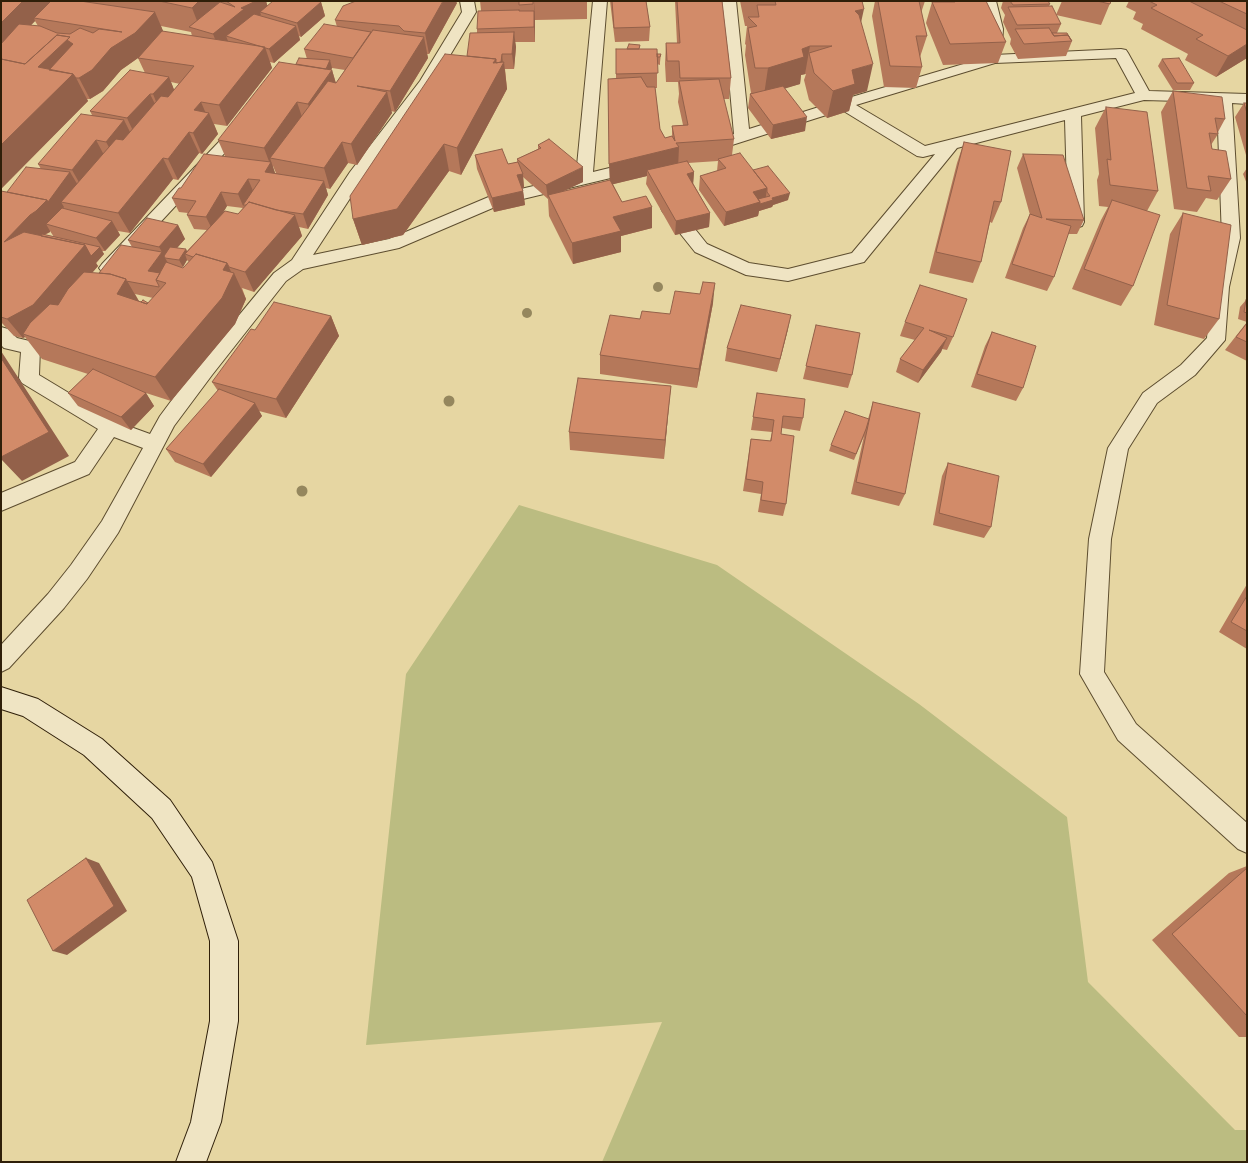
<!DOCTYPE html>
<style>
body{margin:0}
#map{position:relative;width:1248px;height:1163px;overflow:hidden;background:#e6d6a2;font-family:Cardo,serif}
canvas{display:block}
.frame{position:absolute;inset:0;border:2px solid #2f1f09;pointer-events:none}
</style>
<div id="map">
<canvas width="1248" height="1163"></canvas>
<div class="frame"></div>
</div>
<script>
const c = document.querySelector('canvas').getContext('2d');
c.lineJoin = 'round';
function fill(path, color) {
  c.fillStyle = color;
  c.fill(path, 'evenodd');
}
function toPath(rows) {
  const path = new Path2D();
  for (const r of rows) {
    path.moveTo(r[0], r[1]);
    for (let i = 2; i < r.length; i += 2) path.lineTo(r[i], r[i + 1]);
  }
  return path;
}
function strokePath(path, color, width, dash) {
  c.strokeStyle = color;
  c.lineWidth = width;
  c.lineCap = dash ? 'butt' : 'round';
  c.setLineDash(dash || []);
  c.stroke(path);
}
const green = toPath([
 [519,505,717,565,919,704,1067,817,1088,982,1235,1130,1247,1130,1247,1162,602,1162,662,1022,366,1045,406,674]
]);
const street = toPath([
 [460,1,474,1,476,12,434,82,362,180,313,255,389,239,491,196,576,176,593,1,607,1,593,172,638,161,644,162,646,166,644,170,502,204,399,248,303,269,286,281,212,375,174,426,118,533,87,579,64,608,9,668,1,672,1,645,48,594,71,565,102,521,143,448,114,437,89,474,1,511,1,493,75,462,98,429,22,383,19,378,21,352,4,348,1,345,1,327,8,329,17,338,38,343,40,348,39,375,117,422,150,434,160,416,198,365,274,273,292,260,350,172,420,81,462,12,460,1],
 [722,1,736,1,749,129,838,101,994,55,1121,49,1126,50,1128,53,1149,91,1247,94,1247,104,1232,103,1240,238,1229,287,1225,340,1195,375,1157,403,1128,449,1111,539,1104,672,1136,724,1247,823,1247,853,1238,849,1118,740,1080,674,1089,539,1108,448,1143,393,1181,365,1207,338,1211,287,1222,238,1217,102,1144,100,1081,116,1084,222,1082,226,1076,228,1070,226,1068,222,1065,120,957,148,864,262,788,281,746,275,695,252,663,212,661,208,663,204,669,203,675,204,707,244,749,263,788,269,852,253,935,154,923,157,917,156,842,110,710,152,704,154,698,152,696,149,698,146,734,134,722,1],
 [1116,58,1135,93,925,146,856,105,995,63,1116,58],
 [982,1,996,1,1003,29,1002,44,1000,47,995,48,990,47,988,44,989,29,982,1],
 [242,121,247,123,250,126,247,129,114,272,108,274,102,272,99,268,102,264,237,123,242,121]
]);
const secondary = toPath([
 [1,687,38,699,102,739,170,800,212,862,238,941,238,1021,221,1122,206,1162,176,1162,191,1122,210,1021,210,941,192,877,152,818,84,755,23,716,1,709,1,687]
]);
const trees = [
 [658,287,5],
 [527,313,5],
 [449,401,5.5],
 [302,491,5.5]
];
const wall = toPath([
 [1,1,266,1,267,6,321,2,325,16,301,37,299,36,300,40,274,63,270,62,272,68,227,126,214,124,218,134,202,154,199,153,178,180,173,179,130,233,118,231,120,235,105,251,102,251,104,254,96,263,98,266,92,273,99,273,132,247,128,240,178,225,185,239,177,248,187,251,207,230,194,229,187,215,188,213,179,212,172,198,181,188,225,156,218,140,296,64,307,59,304,49,337,27,335,20,457,3,429,54,427,54,428,58,395,112,391,111,392,113,357,165,348,163,330,189,326,188,328,195,308,229,299,227,302,236,254,292,242,288,246,299,235,324,171,401,146,393,154,406,131,430,78,406,68,393,88,374,42,359,25,337,23,338,14,336,1,322,1,191,7,192,41,169,38,164,92,115,90,111,145,73,138,58,121,70,103,91,90,99,87,99,88,101,1,189],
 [35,21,38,26,31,25],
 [161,26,191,32,192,36,163,32],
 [332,68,345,70,336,83,332,70,331,70],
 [171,82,180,84,174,90],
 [273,166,276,173,275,173,273,167],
 [227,206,243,208,238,214,223,212],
 [50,231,54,237,45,235,50,232],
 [187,260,189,262,183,268,180,267,183,267],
 [135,294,153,298,148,303,139,301],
 [480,1,587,1,587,19,535,20,535,42,515,42,516,47,514,69,505,69,507,89,461,175,449,171,403,235,362,245,353,219,467,56,477,33,477,29,481,10],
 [610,1,646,1,650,27,649,41,615,42],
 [675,1,722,1,731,78,729,99,723,99,734,139,732,155,753,170,788,200,773,205,772,207,759,211,758,216,724,226,699,190,700,176,717,171,718,161,688,163,694,172,693,183,710,213,709,227,675,235,646,184,647,176,613,184,622,202,652,207,652,228,621,236,621,252,573,264,549,216,548,199,523,177,524,188,522,188,523,191,525,205,494,212,477,169,475,155,508,164,517,162,517,159,538,149,538,145,583,182,563,191,610,180,608,79,616,79,616,49,640,49,657,54,661,54,660,62,660,65,657,64,657,88,655,88,660,129,665,138,672,136,672,126,683,125,678,102,679,94,678,82,666,82,665,64,666,43,677,43],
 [740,1,862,1,861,22,867,91,853,95,849,111,827,118,809,100,804,80,806,74,801,75,800,84,785,88,805,131,771,139,748,108,750,94,751,93,745,55,746,45,745,44,747,26,745,26],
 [875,1,925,1,921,13,927,36,920,57,922,67,916,88,884,87,872,16],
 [939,1,986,1,1006,42,998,63,943,65,926,23,932,2,940,2],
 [1003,1,1048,1,1050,4,1049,6,1056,15,1062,1,1111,1,1101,25,1056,15,1061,24,1057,33,1072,41,1066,56,1018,59,1010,44,1011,39,1003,22,1005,15,1001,8],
 [1129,1,1247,1,1247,58,1216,77,1185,60,1188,54,1141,29,1143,24,1133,19,1136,12,1126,7],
 [1162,59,1194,83,1190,90,1173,90,1158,66],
 [1173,91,1225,119,1218,132,1218,134,1211,145,1212,149,1231,179,1217,200,1206,198,1197,212,1174,209,1161,112],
 [1244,103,1247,103,1247,155,1246,155,1235,117],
 [1106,107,1158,191,1147,211,1133,286,1121,306,1072,289,1101,220,1108,207,1099,206,1097,180,1099,174,1095,128],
 [964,142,1001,202,992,223,990,222,981,262,973,283,929,273,957,163],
 [1023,154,1084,220,1077,234,1068,234,1054,277,1047,291,1005,278,1023,228,1030,214,1030,215,1017,168],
 [1247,168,1247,184,1243,174],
 [1183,213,1219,319,1204,339,1154,325,1170,234],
 [1246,300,1247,301,1247,322,1238,319,1240,307],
 [713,303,697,388,600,374,600,355,640,319,670,314],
 [331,316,339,336,286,418,259,411,262,416,211,477,175,462,166,449,218,391,212,382,255,330],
 [905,322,953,337,947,350,942,349,941,352,918,383,896,372,900,359,915,340,900,336],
 [1247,322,1247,361,1225,350],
 [816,325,852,375,848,388,803,379],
 [788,329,777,372,725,361,727,348],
 [992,332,1023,388,1016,401,971,387,985,346],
 [671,386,669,405,664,459,570,450,569,432],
 [757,393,803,418,800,431,782,428,781,434,786,504,783,516,758,512,761,494,743,491,751,439,770,441,772,432,751,430],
 [873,402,905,494,899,506,851,494,864,436,854,460,829,451,831,445,868,419],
 [948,463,991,527,984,538,933,525,942,476],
 [1247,584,1247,649,1219,632],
 [1247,866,1247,1037,1239,1037,1152,940,1229,873]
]);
const shadedWall = toPath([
 [23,1,52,1,34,18,35,21,1,56,1,23],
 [199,1,221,1,225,12,201,31,192,8],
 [256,1,266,1,269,11,260,12,261,15,226,36,228,41,219,49,213,34,241,8],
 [443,1,456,1,457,3,429,54,425,33],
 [534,1,535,20,535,42,534,27],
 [321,2,325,16,301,37,297,23],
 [864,9,858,36,855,11],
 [155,12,164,33,138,58,121,70,103,91,90,99,79,78,111,48],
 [296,26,300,40,274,63,269,49],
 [514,32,516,47,514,69,512,54],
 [70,37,84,65,74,74,88,101,1,189,1,145,30,67],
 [424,37,428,58,395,112,390,91],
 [1247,44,1247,58,1216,77,1228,56],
 [810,46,805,74,801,75,800,84,764,95,768,68,802,49],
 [265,47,272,68,227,126,219,105],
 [502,54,503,64,504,62,507,89,461,175,457,148,493,63,496,59],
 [330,60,332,68,327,78,332,70,338,91,315,125,308,104],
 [873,64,867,91,853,95,849,111,827,118,833,91,852,70],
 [169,77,175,92,159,109,153,94],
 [387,92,392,113,357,165,351,144],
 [150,94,157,108,134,133,127,118],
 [201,102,207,116,209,113,218,134,202,154,193,133,194,110],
 [297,102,304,123,270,158,276,176,265,172,270,164,264,148],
 [807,117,805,131,771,139,773,125],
 [124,120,131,134,114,156,106,142],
 [189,132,199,153,178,180,168,159],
 [96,140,104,155,80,184,72,170],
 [342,142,348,163,330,189,324,168],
 [444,144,449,171,403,235,362,245,353,219],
 [679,147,678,168,647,170,647,176,610,185,609,164],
 [163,158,173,179,130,233,118,213],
 [583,167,583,182,549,198,548,195,548,199,546,185],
 [70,172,79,187,61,202,64,207,57,217,46,224,50,231,50,232,43,235,4,242],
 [694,172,693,186,687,174],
 [523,174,524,188,518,189,517,175],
 [248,179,254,193,243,205,244,208,238,194],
 [324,181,328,195,308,229,303,214],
 [767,188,765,203,772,198,790,193,788,200,773,205,772,207,759,211,758,216,724,226,726,212,753,192],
 [523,191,525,205,494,212,492,198],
 [221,192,227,206,213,231,206,217],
 [652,207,652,228,621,236,621,252,573,264,572,243,613,217],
 [710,213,709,227,675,235,676,221],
 [295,215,302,236,254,292,245,272],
 [112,221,120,235,105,251,96,238],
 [178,225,185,239,168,258,165,258,170,266,156,280,148,271,162,252,159,247],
 [85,245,100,247,104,254,96,263,98,266,47,325,23,334,25,337,23,338,7,319],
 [186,249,189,255,185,254,187,260,183,267,179,260],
 [227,263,233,276,234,273,246,299,235,324,171,401,155,377,223,270],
 [126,279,141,305,117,294],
 [715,283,713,303,697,388,699,369],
 [791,315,788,329,777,372,780,359],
 [331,316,339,336,286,418,276,399],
 [947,338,941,352,918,383,923,370],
 [1,351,69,456,22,481,1,459],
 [671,386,669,405,664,459,665,440],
 [146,393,154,406,131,430,121,417],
 [255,403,262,416,211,477,203,464],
 [86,858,99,863,127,911,67,955,53,951]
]);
const building = toPath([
 [1,1,23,1,1,23,1,1],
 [51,1,80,1,155,12,135,33,111,48,92,70,79,78,76,78,73,74,49,70,73,44,67,40,70,37,57,35,25,64,1,59,1,44,19,24,40,26,57,33,70,34,80,28,93,33,99,29,122,32,34,18,51,1],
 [159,1,199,1,192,8,159,1],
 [226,1,256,1,241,8,244,9,213,34,189,27,220,2,235,7,226,1],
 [273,1,319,1,321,2,297,23,260,12,273,1],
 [356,1,443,1,425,33,404,31,399,26,335,20,343,6,356,1],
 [519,1,533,1,533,4,519,5,519,1],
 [612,1,646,1,650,27,614,28,612,1],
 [677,1,722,1,731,78,680,78,679,61,667,61,666,43,680,43,677,1],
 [775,1,862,1,864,9,855,11,859,15,873,64,852,70,855,84,833,91,814,73,809,53,832,46,810,46,802,49,804,57,768,68,755,68,748,28,757,26,748,17,759,17,757,5,776,5,775,1],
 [878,1,919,1,927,36,916,36,922,67,890,66,878,1],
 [955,1,986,1,1006,42,950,44,932,2,955,2,955,1],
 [1010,1,1048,1,1050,4,1013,5,1010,1],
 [1097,1,1111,1,1110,4,1097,1],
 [1149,1,1189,1,1247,30,1247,44,1228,56,1196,39,1203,35,1151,8,1157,5,1149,1],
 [1219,1,1247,1,1247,14,1219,1],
 [1052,6,1061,24,1017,25,1008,7,1052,6],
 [519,10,519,11,534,11,534,27,477,29,478,11,519,10],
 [254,14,296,26,269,49,226,36,254,14],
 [324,24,371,32,353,58,304,49,324,24],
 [1049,28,1054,36,1068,35,1072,41,1024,44,1015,29,1049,28],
 [373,30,424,37,390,91,357,86,387,92,351,144,342,142,324,168,270,158,328,81,336,83,373,30],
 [162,31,265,47,219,105,201,102,194,110,209,113,193,133,189,132,168,159,163,158,118,213,61,202,116,139,123,140,161,96,168,97,194,66,138,58,162,31],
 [514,32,512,54,502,54,501,62,496,63,496,59,467,56,470,33,514,32],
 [1052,33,1067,33,1071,40,1068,35,1054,36,1052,33],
 [57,35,70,37,38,67,73,74,1,145,1,59,25,64,57,35],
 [629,44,640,45,639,49,627,49,629,44],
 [616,49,657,49,658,73,616,74,616,49],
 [445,54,496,59,493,63,504,62,457,148,444,144,397,209,353,219,350,196,445,54],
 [657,54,661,54,660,57,657,57,657,54],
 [299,58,330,60,326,69,296,64,299,58],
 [1179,58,1194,83,1177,83,1162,59,1179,58],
 [279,62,332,70,308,104,297,102,264,148,218,140,279,62],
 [130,70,169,77,153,94,150,94,127,118,90,111,130,70],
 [641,77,647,87,655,87,660,129,665,138,672,136,675,141,672,126,688,125,679,81,719,79,734,139,676,143,679,147,609,164,608,79,641,77],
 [783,86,807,117,773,125,750,94,783,86],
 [1173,91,1222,97,1225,119,1215,118,1218,134,1209,133,1212,149,1226,151,1231,179,1208,176,1211,191,1187,188,1173,91],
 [1244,103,1247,103,1247,113,1244,103],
 [1106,107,1147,112,1158,191,1110,185,1107,159,1111,160,1106,107],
 [81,114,124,120,106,142,96,140,72,170,38,164,81,114],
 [549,139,583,167,546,185,517,159,541,148,538,145,549,139],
 [964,142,1011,151,1001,202,994,201,981,262,936,252,964,142],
 [502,149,508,164,518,162,523,174,517,175,523,191,492,198,475,155,502,149],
 [740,153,767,188,753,192,760,202,726,212,700,176,726,168,718,159,740,153],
 [204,154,271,162,265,172,324,181,303,214,276,210,249,202,246,205,243,205,260,180,248,179,238,194,221,192,206,217,187,215,196,201,172,198,179,188,181,188,204,154],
 [1023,154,1063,155,1084,220,1046,219,1071,226,1054,277,1012,264,1030,214,1042,218,1023,154],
 [687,161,694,172,687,174,710,213,676,221,647,170,687,161],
 [768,166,790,193,772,198,773,200,760,204,760,202,758,199,770,196,767,192,767,188,753,170,768,166],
 [26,167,70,172,48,202,47,200,7,192,26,167],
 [610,180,622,202,646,196,652,207,613,217,621,231,572,243,548,195,610,180],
 [1,191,47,200,36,211,30,215,4,242,24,232,85,245,33,305,7,319,1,317,1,191],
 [1112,200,1160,215,1133,286,1084,269,1112,200],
 [249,202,295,215,245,272,229,267,227,263,196,254,193,257,185,254,225,211,238,214,249,202],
 [62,208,112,221,96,238,46,224,62,208],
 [1183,213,1231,225,1219,319,1167,305,1183,213],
 [147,218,178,225,159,247,128,240,147,218],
 [42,234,100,247,91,256,85,245,41,236,42,234],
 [121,245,162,252,148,271,160,273,156,280,159,286,159,287,126,281,126,279,110,274,99,273,121,245],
 [170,247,186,249,179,260,165,258,164,256,170,247],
 [196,254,227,263,223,270,234,273,222,298,155,377,23,334,30,323,50,304,58,305,68,289,84,272,110,274,126,279,117,294,147,304,166,283,156,280,166,262,183,268,196,254],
 [703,282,715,283,699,369,600,355,610,315,640,319,642,311,670,314,675,291,700,294,703,282],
 [920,285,967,299,953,337,929,330,947,338,923,370,900,359,924,328,905,322,920,285],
 [143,300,148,303,147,304,141,302,143,300],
 [1246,300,1247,301,1247,313,1244,312,1246,300],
 [274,302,331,316,276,399,212,382,251,329,255,330,274,302],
 [741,305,791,315,780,359,727,348,741,305],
 [1247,323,1247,342,1236,337,1247,323],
 [816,325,860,333,852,375,806,366,816,325],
 [992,332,1036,346,1023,388,977,374,992,332],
 [1,358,49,432,1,457,1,358],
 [93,369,146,393,121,417,68,393,93,369],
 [578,378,671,386,665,440,569,432,578,378],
 [219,389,255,403,203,464,166,449,219,389],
 [757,393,805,399,803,418,783,416,781,434,794,436,786,504,761,500,763,482,746,479,751,439,771,441,774,420,753,417,757,393],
 [873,402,920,413,905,494,856,482,873,402],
 [845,411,869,419,866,429,856,454,831,445,845,411],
 [948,463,999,476,991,527,939,513,948,463],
 [1247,596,1247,631,1231,622,1247,596],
 [86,858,114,906,53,951,27,900,86,858],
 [1247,868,1247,1016,1172,934,1247,868]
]);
fill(green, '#bbbc81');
strokePath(street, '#5d4d2f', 2);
strokePath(secondary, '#2f1f09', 2);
fill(street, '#efe4c3');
fill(secondary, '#efe4c3');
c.fillStyle = '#95875e';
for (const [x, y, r] of trees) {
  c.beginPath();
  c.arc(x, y, r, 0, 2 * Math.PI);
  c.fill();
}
fill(wall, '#b5785a');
fill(shadedWall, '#93614a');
fill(building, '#d28b69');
strokePath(building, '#93614a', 1);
</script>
